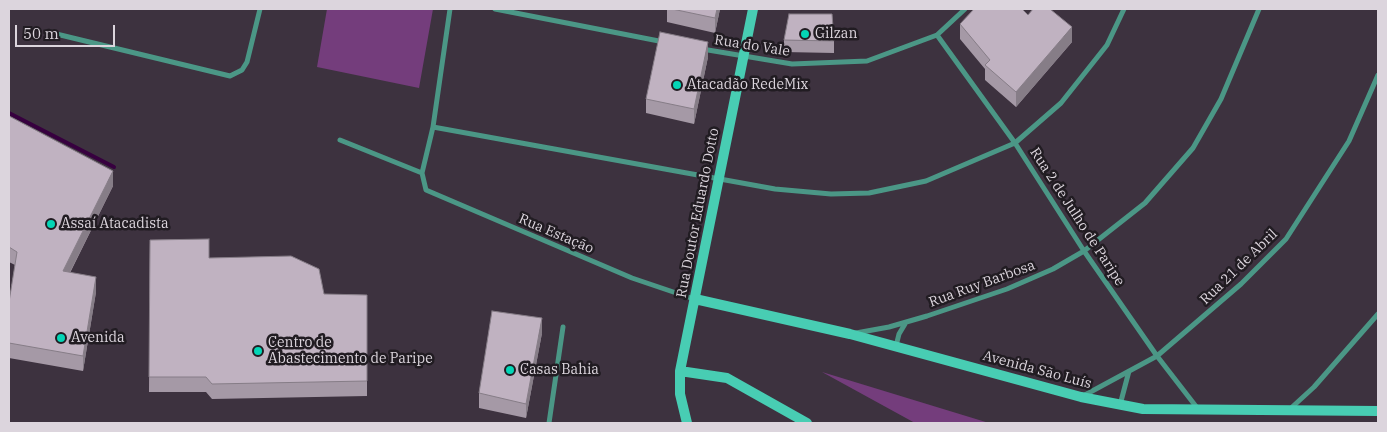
<!DOCTYPE html>
<meta charset="utf-8">
<style>
body{margin:0}
#map{position:relative;width:1387px;height:432px;overflow:hidden;background:#3d323f;font-family:"IBM Plex Serif",serif}
canvas{display:block}
.frame{position:absolute;inset:0;border:10px solid #dcd5dd;pointer-events:none}
.scale{position:absolute;left:15px;top:25px;width:100px;height:22px;box-sizing:border-box;border:2px solid #dcd5dd;border-top:0;padding-left:6px;font-size:15px;line-height:18px;white-space:nowrap;color:#dcd5dd;-webkit-text-stroke:4px #211c22;paint-order:stroke}
</style>
<div id="map">
<canvas width="1387" height="432"></canvas>
<div class="frame"></div>
<div class="scale">50 m</div>
</div>
<script>
const c = document.querySelector('canvas').getContext('2d');
c.lineJoin = 'round';
function fill(path, color) {
  c.fillStyle = color;
  c.fill(path, 'evenodd');
}
function toPath(rows) {
  const path = new Path2D();
  for (const r of rows) {
    path.moveTo(r[0], r[1]);
    for (let i = 2; i < r.length; i += 2) path.lineTo(r[i], r[i + 1]);
  }
  return path;
}
function strokePath(path, color, width, dash) {
  c.strokeStyle = color;
  c.lineWidth = width;
  c.lineCap = dash ? 'butt' : 'round';
  c.setLineDash(dash || []);
  c.stroke(path);
}
function write(font, color, halo, rows, align = 'center') {
  c.font = font + ' "IBM Plex Serif",serif';
  c.lineWidth = 5;
  c.setLineDash([]);
  c.textBaseline = 'middle';
  c.strokeStyle = halo;
  c.fillStyle = color;
  for (const [text, x, y, turn = 0] of rows) {
    c.save();
    c.translate(x, y);
    c.rotate((+turn || 0) * Math.PI / 180);
    c.textAlign = isNaN(turn) ? turn : align;
    if (halo) c.strokeText(text, 0, 0);
    c.fillText(text, 0, 0);
    c.restore();
  }
}
const green = toPath([
 [327,9,433,9,419,88,317,67],
 [822,372,989,423,915,423]
]);
const stream = toPath([
 [9,113,114,167]
]);
const minor = toPath([
 [450,9,433,127,422,173,426,190,632,278,694,299],
 [495,9,664,42],
 [48,32,230,76,242,70,247,62,260,9],
 [937,35,1015,143,1084,251,1157,356,1198,409],
 [702,49,792,64,867,61,937,35,965,9],
 [433,127,775,189,831,194,869,193,926,181,1015,143,1061,103,1107,45,1124,9],
 [340,140,422,173],
 [856,333,889,327,927,316,1007,289,1053,269,1084,251,1145,203,1193,148,1221,99,1259,9],
 [896,346,899,334,905,324],
 [1083,396,1157,356,1241,284,1286,239,1349,141,1378,75],
 [1120,405,1129,371],
 [1290,409,1314,387,1378,314],
 [549,423,563,327]
]);
const secondary = toPath([
 [695,299,850,334,1081,397,1143,409,1378,411],
 [680,371,727,378,807,423],
 [687,423,680,394,680,371,753,9]
]);
const wall = toPath([
 [667,9,720,9,715,33,667,22],
 [1028,15,1072,42,1016,107,985,80,985,69,960,39,960,24],
 [784,40,834,41,834,53,784,52],
 [708,57,694,124,646,113,646,99],
 [9,116,113,186,70,273,96,292,83,371,9,358,9,302,15,265,9,262],
 [150,240,324,294,367,295,367,396,212,399,206,392,149,392],
 [542,333,526,418,479,408,479,393]
]);
const shadedWall = toPath([
 [717,9,720,9,715,33,715,18],
 [1072,27,1072,42,1016,107,1016,92],
 [708,42,708,57,694,124,694,109],
 [113,171,113,186,63,286,63,271],
 [96,277,96,292,83,371,83,356],
 [542,318,542,333,526,418,526,404]
]);
const building = toPath([
 [672,9,717,9,715,18,672,9],
 [974,9,1022,9,1028,15,1033,9,1050,9,1072,27,1016,92,985,65,990,60,960,24,974,9],
 [789,14,832,14,834,41,784,40,789,14],
 [660,32,708,42,694,109,646,99,660,32],
 [9,116,113,171,63,271,96,277,83,356,9,343,9,302,17,252,9,247,9,116],
 [209,239,209,258,291,256,319,269,324,294,367,295,367,381,212,384,206,377,149,377,150,240,209,239],
 [492,311,542,318,526,404,479,393,492,311]
]);
const markers = [
 [805,34,5,"#04d5b6"],
 [677,85,5,"#04d5b6"],
 [51,224,5,"#04d5b6"],
 [61,338,5,"#04d5b6"],
 [258,351,5,"#04d5b6"],
 [510,370,5,"#04d5b6"]
];
const poiNames = [
 ["Gilzan",815,34],
 ["Atacadão RedeMix",687,85],
 ["Assaí Atacadista",61,224],
 ["Avenida",71,338],
 ["Centro de",268,343],
 ["Abastecimento de Paripe",268,359],
 ["Casas Bahia",520,370]
];
const streetNames = [
 ["Rua do Vale",752,46,9],
 ["Rua Doutor Eduardo Dotto",698,213,-79],
 ["Rua 2 de Julho de Paripe",1077,217,57],
 ["Rua Estação",556,234,23],
 ["Rua 21 de Abril",1239,267,-44],
 ["Rua Ruy Barbosa",982,284,-20],
 ["Avenida São Luís",1037,370,15]
];
fill(green, '#743d7c');
strokePath(stream, '#37003f', 4);
strokePath(minor, '#4b9786', 5);
strokePath(secondary, '#48cdb3', 10);
fill(wall, '#a599a6');
fill(shadedWall, '#867d87');
fill(building, '#c0b2c1');
strokePath(building, '#867d87', 1);
for (const [x, y, r, color] of markers) {
  const dot = new Path2D();
  dot.arc(x, y, r, 0, 2 * Math.PI);
  c.fillStyle = color;
  c.fill(dot);
  strokePath(dot, '#211c22', 2);
}
write('14px', '#dcd5dd', '#211c22', poiNames, 'left');
write('14px', '#dcd5dd', '#211c22', streetNames);
</script>
